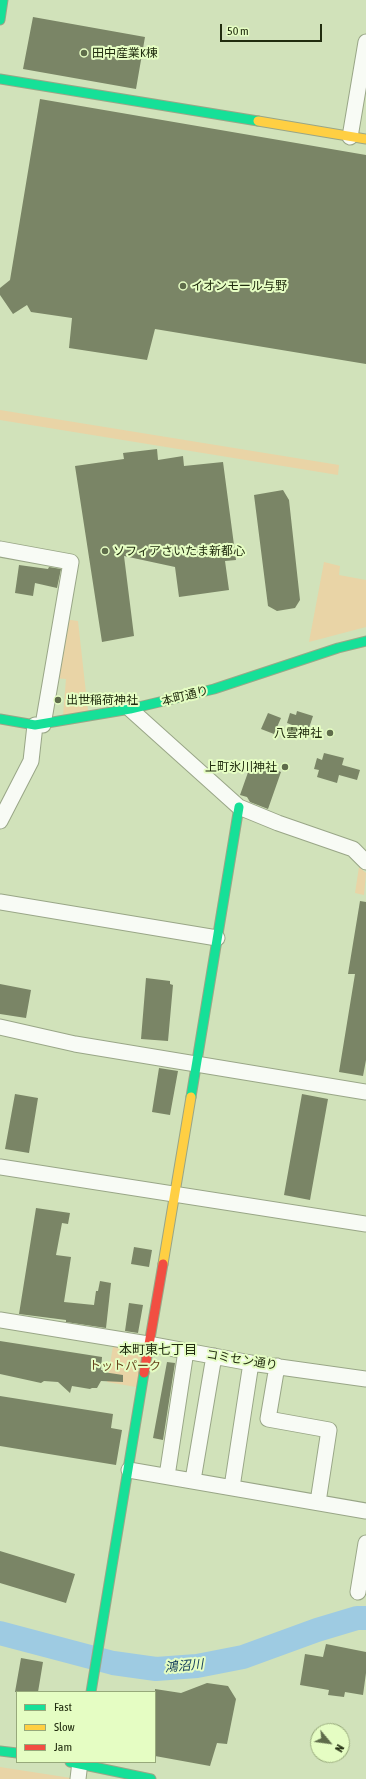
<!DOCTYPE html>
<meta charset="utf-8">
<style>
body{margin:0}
#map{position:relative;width:366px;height:1779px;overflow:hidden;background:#d1e2ba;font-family:"Asap Condensed",sans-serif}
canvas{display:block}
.legend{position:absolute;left:16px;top:1691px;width:140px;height:72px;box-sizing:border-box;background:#e5fdc3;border:1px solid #97a97b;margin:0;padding:5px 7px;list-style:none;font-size:12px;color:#212c0f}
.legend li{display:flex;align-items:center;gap:8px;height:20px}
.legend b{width:20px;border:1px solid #97a97b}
.north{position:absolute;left:310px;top:1723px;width:40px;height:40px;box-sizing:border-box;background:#e5fdc3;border:1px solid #97a97b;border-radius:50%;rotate:119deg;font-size:11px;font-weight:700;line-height:16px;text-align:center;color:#212c0f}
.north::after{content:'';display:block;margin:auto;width:14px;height:18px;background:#5f6c4b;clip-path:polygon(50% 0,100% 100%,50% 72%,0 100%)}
.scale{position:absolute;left:220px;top:24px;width:102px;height:18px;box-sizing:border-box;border:2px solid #212c0f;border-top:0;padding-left:5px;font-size:12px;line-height:14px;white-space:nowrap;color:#212c0f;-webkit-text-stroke:3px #e5fdc3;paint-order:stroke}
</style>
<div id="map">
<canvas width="366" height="1779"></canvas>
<ul class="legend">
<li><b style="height:5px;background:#16e098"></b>Fast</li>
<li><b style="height:5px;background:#ffcf43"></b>Slow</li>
<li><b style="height:5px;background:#f24e42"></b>Jam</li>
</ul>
<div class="north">N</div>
<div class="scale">50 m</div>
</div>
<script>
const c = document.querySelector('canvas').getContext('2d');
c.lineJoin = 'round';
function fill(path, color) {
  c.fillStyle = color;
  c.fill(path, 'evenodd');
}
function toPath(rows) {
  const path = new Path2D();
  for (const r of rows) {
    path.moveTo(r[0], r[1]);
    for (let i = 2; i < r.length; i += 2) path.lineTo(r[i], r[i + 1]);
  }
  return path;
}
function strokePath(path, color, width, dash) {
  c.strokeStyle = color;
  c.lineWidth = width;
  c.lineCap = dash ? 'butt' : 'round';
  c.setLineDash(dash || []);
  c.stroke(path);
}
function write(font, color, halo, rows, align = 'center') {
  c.font = font + ' "Asap Condensed","Noto Sans JP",sans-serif';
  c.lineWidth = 4;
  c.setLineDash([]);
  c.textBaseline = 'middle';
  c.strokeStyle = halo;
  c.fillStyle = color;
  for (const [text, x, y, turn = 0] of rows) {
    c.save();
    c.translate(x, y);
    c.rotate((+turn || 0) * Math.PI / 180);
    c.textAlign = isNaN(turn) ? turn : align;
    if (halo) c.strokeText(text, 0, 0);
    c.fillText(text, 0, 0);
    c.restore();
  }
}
const green = toPath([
 [0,410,339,465,338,475,0,420],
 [324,562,340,566,339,575,366,580,366,627,309,642],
 [64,619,78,621,88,711,63,716,66,679,54,678],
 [359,867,366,873,364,895,355,893],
 [113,1346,143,1351,136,1387,107,1382],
 [0,1767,71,1778,70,1779,0,1779]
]);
const river = toPath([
 [0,1633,113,1663,156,1669,197,1666,243,1657,317,1630,357,1618,366,1618]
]);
const building = toPath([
 [33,17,145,37,136,89,23,69],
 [40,99,366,155,366,364,155,329,147,360,69,348,72,318,31,312,27,305,13,314,0,295,0,288,10,280],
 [157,449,158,460,183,456,184,466,223,462,236,560,225,561,229,590,179,597,175,567,124,556,134,636,102,642,75,466,124,459,123,453],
 [283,490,289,500,300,600,295,608,277,611,268,606,254,495],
 [19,565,48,569,49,567,61,569,57,588,35,583,33,596,15,593],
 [297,711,313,716,308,731,287,723,290,713,296,715],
 [268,713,281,718,274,734,261,729],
 [324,753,344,758,342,765,360,770,357,780,339,775,337,783,317,777,319,770,314,769,317,758,322,760],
 [252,761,281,772,268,809,250,802,247,797,240,795],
 [360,901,366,902,366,1060,363,1076,339,1072,355,974,348,974],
 [146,978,170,981,170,984,173,985,168,1041,141,1039],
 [0,984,31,990,26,1018,0,1014],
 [159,1068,178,1071,170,1115,152,1112],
 [15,1094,38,1098,29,1153,5,1149],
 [302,1094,328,1099,310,1200,284,1195],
 [36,1208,70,1213,68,1224,62,1223,56,1255,71,1257,64,1302,94,1305,96,1291,98,1291,100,1281,111,1283,106,1328,66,1322,66,1320,19,1314],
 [134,1247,152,1250,149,1267,131,1264],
 [129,1303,143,1305,138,1333,125,1331],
 [0,1341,102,1357,101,1370,103,1370,103,1372,123,1375,123,1382,101,1381,97,1388,92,1388,90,1389,72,1386,70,1393,58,1382,44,1381,41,1383,0,1374],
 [167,1362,175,1363,163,1440,153,1438],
 [0,1396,113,1414,111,1428,122,1430,116,1465,0,1446],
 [0,1551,75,1574,66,1603,0,1583],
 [326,1644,366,1652,366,1673,363,1695,345,1692,344,1697,328,1695,329,1690,300,1685,305,1654,323,1657],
 [21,1658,43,1662,38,1692,15,1692],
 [207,1683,228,1686,236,1699,227,1744,217,1743,210,1766,155,1756,155,1689,181,1693]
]);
const street = toPath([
 [350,137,366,42],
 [0,549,71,562,43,725],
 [130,709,239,807,278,823,353,849,366,862],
 [0,821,31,761,35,725],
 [0,902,217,938],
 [0,1027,75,1044,366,1092],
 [0,1167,366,1224],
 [0,1320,148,1344,251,1363,366,1379],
 [277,1366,268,1419,329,1430,318,1502],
 [129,1470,366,1511],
 [167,1476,186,1351],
 [193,1480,214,1356],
 [232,1487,251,1363],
 [358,1592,366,1543],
 [78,1779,80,1762]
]);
const fast = toPath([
 [0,20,3,0],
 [0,79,258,121],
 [0,719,35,725,130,709,214,689,338,648,366,641],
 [191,1097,239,807],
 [91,1692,144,1373],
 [0,1751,17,1753],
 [70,1762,151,1779]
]);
const slow = toPath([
 [258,121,366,139],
 [163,1264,191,1097]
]);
const jam = toPath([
 [144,1373,163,1264]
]);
const markers = [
 [84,53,4,"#5f6c4b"],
 [183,286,4,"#5f6c4b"],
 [105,551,4,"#5f6c4b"],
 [58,700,4,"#5f6c4b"],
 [330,733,4,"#5f6c4b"],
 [285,767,4,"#5f6c4b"]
];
const poiNames = [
 ["田中産業K棟",92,53],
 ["イオンモール与野",191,286],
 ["ソフィアさいたま新都心",113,551],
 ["出世稲荷神社",66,700],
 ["八雲神社",322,733,"right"],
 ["上町氷川神社",277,767,"right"]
];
const streetNames = [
 ["本町通り",185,696,-14],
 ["コミセン通り",242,1360,9]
];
const parkNames = [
 ["トットパーク",125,1366]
];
const neighbourhoodNames = [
 ["本町東七丁目",158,1350]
];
const waterNames = [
 ["鴻沼川",184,1666,-5]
];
fill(green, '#e9d4a6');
strokePath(river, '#9ecbe2', 24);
fill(building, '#7a8566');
strokePath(street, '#99a687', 17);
strokePath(fast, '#99a687', 11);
strokePath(slow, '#99a687', 11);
strokePath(jam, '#99a687', 11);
strokePath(street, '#f8fbf5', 15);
strokePath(fast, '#16e098', 9);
strokePath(slow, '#ffcf43', 9);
strokePath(jam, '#f24e42', 9);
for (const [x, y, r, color] of markers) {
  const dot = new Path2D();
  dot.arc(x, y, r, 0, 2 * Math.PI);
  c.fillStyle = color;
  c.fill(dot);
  strokePath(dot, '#e5fdc3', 1.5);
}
write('12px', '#212c0f', '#e5fdc3', poiNames, 'left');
write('12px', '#212c0f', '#e5fdc3', streetNames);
write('12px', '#6a461e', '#e5fdc3', parkNames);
write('13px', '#212c0f', '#e5fdc3', neighbourhoodNames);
write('italic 13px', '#0e395a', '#e5fdc3', waterNames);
</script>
